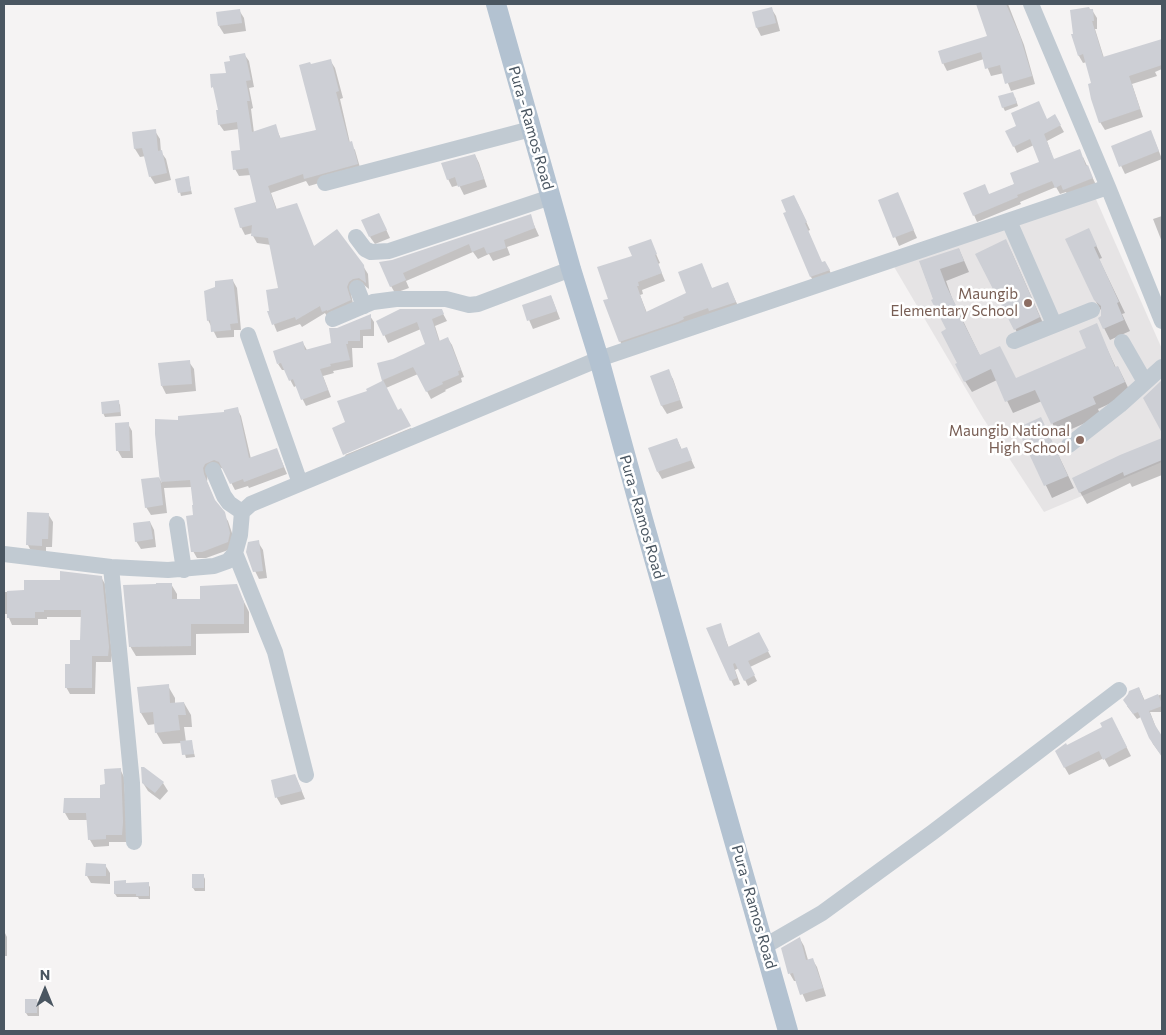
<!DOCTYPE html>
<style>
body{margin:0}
#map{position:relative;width:1166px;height:1035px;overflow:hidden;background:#f5f3f3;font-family:Commissioner,sans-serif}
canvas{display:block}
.frame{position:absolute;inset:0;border:5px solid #4a5661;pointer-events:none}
.north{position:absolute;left:20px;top:965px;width:50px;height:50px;-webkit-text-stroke:4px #fff;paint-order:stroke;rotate:0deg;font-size:14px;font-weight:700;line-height:20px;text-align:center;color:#4a5661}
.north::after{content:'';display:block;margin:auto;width:18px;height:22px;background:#4a5661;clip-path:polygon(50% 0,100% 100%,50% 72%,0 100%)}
</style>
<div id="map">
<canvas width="1166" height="1035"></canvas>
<div class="frame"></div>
<div class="north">N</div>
</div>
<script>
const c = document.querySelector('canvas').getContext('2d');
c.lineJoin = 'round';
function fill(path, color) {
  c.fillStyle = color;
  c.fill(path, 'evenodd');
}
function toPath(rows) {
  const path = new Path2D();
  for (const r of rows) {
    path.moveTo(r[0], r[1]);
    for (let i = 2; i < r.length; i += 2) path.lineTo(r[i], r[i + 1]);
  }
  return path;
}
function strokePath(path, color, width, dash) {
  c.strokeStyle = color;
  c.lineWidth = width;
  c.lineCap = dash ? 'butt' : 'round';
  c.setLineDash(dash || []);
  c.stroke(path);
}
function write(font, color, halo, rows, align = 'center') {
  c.font = font + ' Commissioner,sans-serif';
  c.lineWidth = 5;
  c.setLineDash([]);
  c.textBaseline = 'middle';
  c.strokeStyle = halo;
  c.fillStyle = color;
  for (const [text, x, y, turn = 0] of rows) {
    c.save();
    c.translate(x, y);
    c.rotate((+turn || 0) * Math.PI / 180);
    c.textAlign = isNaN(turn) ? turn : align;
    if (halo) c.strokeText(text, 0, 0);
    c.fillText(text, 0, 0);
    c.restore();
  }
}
const education = toPath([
 [1095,197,1162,349,1162,462,1044,512,983,418,893,265]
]);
const shadow = toPath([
 [977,4,1008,4,1024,45,1035,84,1011,91,1004,73,991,76,984,59,947,71,943,63,988,37],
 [771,8,776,16,780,31,761,36,757,28,753,13],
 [239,10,244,18,246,31,224,34,219,26],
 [1092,10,1097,18,1097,29,1095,29,1104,58,1162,40,1162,69,1155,72,1157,76,1132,84,1143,117,1105,130,1100,122,1093,84,1087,62,1083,63,1079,56,1073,35],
 [244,54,249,61,254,87,249,88,253,108,251,109,254,133,275,126,281,139,318,130,311,65,330,60,335,68,343,98,340,99,350,143,355,150,361,171,309,186,306,181,271,193,277,210,296,204,314,247,363,266,368,274,369,289,364,285,351,294,354,308,328,318,325,313,302,327,300,324,277,332,269,312,280,289,271,245,257,243,253,236,253,233,245,235,241,227,258,203,251,175,239,176,235,169,242,151,239,129,224,131,219,124,220,111,216,92,213,87,212,75,228,74],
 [1015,97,1018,106,1005,111,1003,107],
 [1055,116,1064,132,1047,141,1054,161,1083,157,1096,185,1068,196,1066,192,1060,194,1056,187,1020,202,1021,204,977,222,974,215,985,186,989,195,1015,184,1041,162,1034,145,1017,153,1014,146],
 [155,131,160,139,161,152,166,159,171,180,155,184,150,176,146,156,140,157,135,149,134,133],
 [1154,139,1162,159,1125,174,1112,147],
 [475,155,479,163,487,187,464,195,459,185,452,187,448,179],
 [188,177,192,194,181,196,177,180],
 [898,194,917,238,899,246,880,201],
 [798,204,810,230,808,231,822,264,829,269,833,278,815,284,811,277,787,212],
 [379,214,390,238,375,244,370,237],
 [530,216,539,236,507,247,510,255,493,261,489,254,478,259,473,252,406,281,409,288,395,293,391,286,392,262],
 [1162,216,1162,242,1153,219],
 [1089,230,1102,258,1099,259,1125,313,1122,314,1130,331,1110,340,1104,328,1102,312,1095,300],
 [650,240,660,263,658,264,665,281,642,290,643,294,640,295,647,313,687,294,702,265,712,289,727,283,740,310,624,349,620,341,609,300,634,257],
 [1006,241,1012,253,1046,330,1022,342,977,255],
 [959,249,969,272,946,281,952,298,980,356,1016,379,1088,348,1096,325,1116,368,1118,367,1124,379,1131,394,1098,409,1101,416,1058,435,1042,401,1013,413,997,380,972,392,965,381,948,330,934,300,920,262],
 [233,281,237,288,241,330,234,330,234,337,217,338,208,320],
 [551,296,560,319,533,329,523,306],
 [441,310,447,321,435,326,440,342,448,339,452,345,464,377,461,378,462,382,445,390,446,391,431,399,418,374,386,388,346,422,368,392,383,382,379,364,394,360,427,345,421,329,388,343,378,321],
 [370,316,374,322,374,336,363,336,363,348,352,348,353,367,333,371,334,373,323,376,331,397,306,406,296,386,294,387,285,370,282,370,278,364,303,343,307,350,333,344,337,329],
 [189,362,194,369,196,391,166,394,162,386],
 [668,371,673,379,683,408,667,414,662,406,652,377],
 [118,402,120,405,121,416,105,417,103,413],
 [237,409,241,416,251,459,277,450,287,474,249,488,248,486,235,490,224,469,218,467,208,472,207,482,216,504,228,521,234,539,231,549,206,558,197,558,193,551,194,516,192,487,164,488,167,513,151,515,146,507,159,478,162,483,156,433,180,421,225,413],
 [116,424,128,424,132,431,133,458,122,458,118,451],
 [411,428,414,434,349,461,345,455],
 [1019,429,1047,431,1074,488,1052,498],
 [677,439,682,450,686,448,695,468,662,479,658,472],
 [1158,441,1162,449,1162,475,1132,487,1130,483,1087,504,1080,492],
 [48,514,53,522,52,547,46,547,46,553,32,553,28,545],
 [150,522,154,530,156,547,141,549,136,541],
 [258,542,263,550,267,578,259,579,255,571],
 [101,577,105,584,112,655,111,662,96,662,95,694,70,694,66,687,71,666,81,642,82,617,47,617,47,619,38,619,38,625,12,625,9,618,8,614,4,614,4,592,25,592,62,581],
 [171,584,177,594,177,600,202,600,236,586,249,612,249,633,196,634,196,655,136,656,130,646],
 [720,625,729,648,762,640,771,657,750,667,757,681,748,686,739,668,735,670,740,684,734,686,731,680],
 [168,686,175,698,175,704,184,703,191,715,192,727,184,727,186,742,191,741,195,757,186,758,182,743,163,744,156,732,156,724,148,725,141,713,139,689],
 [1139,688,1145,701,1162,694,1162,712,1150,712,1157,730,1162,738,1162,756,1153,744,1141,717,1137,719,1127,706],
 [1117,728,1131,756,1109,767,1104,758,1069,775,1065,768,1067,746],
 [120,769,124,777,127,830,126,842,109,842,109,846,94,847,90,840,88,820,69,820,65,813,101,799,106,786],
 [295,775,305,799,281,805,277,798,272,781],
 [143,783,163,783,168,791,160,800,148,791],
 [105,865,110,873,110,884,91,883,87,876],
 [203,875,205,879,205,891,195,891,193,888],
 [125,882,127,884,148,884,150,887,150,899,139,899,138,897,117,897,115,894],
 [4,931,7,937,7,956,4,956],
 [800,939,804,946,808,960,812,959,817,967,826,996,806,1002,797,981,794,981,790,974],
 [37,1001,39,1004,39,1016,28,1016,26,1013]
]);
const building = toPath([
 [976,4,1006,4,1020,36,1032,76,1005,84,1000,65,985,69,981,52,942,64,938,51,987,36],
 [772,7,776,23,756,28,752,12],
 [1089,7,1090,9,1093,9,1094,21,1092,21,1103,57,1162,39,1162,65,1129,76,1140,109,1099,123,1091,99,1088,84,1091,83,1083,54,1078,56,1071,34,1073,34,1070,10],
 [240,9,242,23,218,26,216,12],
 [245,53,251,80,246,81,250,101,247,101,252,132,276,124,280,138,316,130,299,65,310,62,311,64,331,59,339,91,336,92,349,142,352,141,358,164,304,179,303,174,268,186,276,209,297,203,314,246,337,229,364,265,366,283,359,278,353,279,349,282,347,287,351,300,327,311,327,310,322,312,320,306,296,320,295,317,272,325,267,311,269,311,266,290,278,288,268,238,251,236,252,225,240,228,234,208,256,202,248,168,233,170,231,151,240,150,237,122,218,125,216,110,218,110,213,87,211,88,210,74,226,73,224,62,230,61,229,56],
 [1013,92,1017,103,1002,108,998,96],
 [1039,101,1047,119,1055,114,1061,125,1044,134,1054,159,1080,149,1086,166,1088,165,1093,178,1063,190,1061,185,1055,188,1052,181,1017,195,1018,197,973,216,963,193,985,184,989,194,1014,184,1010,173,1039,162,1030,139,1013,147,1005,131,1016,126,1011,113],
 [156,129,158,151,162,150,167,173,149,177,142,148,134,149,132,132],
 [1151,130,1159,151,1119,167,1111,146],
 [475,154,484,179,458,187,455,177,447,180,441,163],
 [189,176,191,191,178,193,175,179],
 [898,192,914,230,893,238,878,200],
 [794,195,807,222,805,223,822,262,825,261,830,270,810,277,783,213,786,212,781,200],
 [379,213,387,230,369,237,361,220],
 [531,214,535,228,504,240,506,248,487,254,484,247,472,252,469,244,403,273,406,280,390,287,379,262,392,260],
 [1089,228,1097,246,1094,247,1119,302,1117,303,1124,320,1103,329,1098,318,1101,316,1101,306,1094,300,1065,239],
 [651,239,657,254,655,255,662,273,638,282,639,286,637,286,646,312,686,293,678,272,702,263,712,288,728,282,736,302,709,311,708,308,683,317,684,319,678,322,619,342,603,300,608,299,597,267,632,256,628,247],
 [1006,239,1040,317,1014,330,975,254],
 [959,248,964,261,940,269,946,285,959,312,958,312,980,355,1000,346,1016,378,1086,348,1079,331,1097,323,1115,367,1118,366,1125,382,1093,397,1096,404,1051,424,1035,390,1005,402,991,369,964,382,955,364,957,363,941,332,946,329,931,300,933,299,919,261],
 [233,279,238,323,230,324,231,330,211,332,210,320,207,321,204,291,215,287,215,281],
 [551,295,557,311,527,321,522,305],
 [400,309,442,309,444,314,432,319,439,341,448,337,461,370,458,371,459,375,442,382,443,384,426,392,413,367,383,380,398,410,401,408,411,426,343,455,332,428,345,422,337,401,367,391,366,389,382,381,377,363,393,359,425,344,417,322,383,336,376,321],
 [371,314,371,329,360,330,360,341,348,341,348,344,346,344,350,360,330,364,331,366,320,369,328,390,301,400,293,379,289,381,281,363,277,364,273,351,303,341,305,350,331,343,329,328,337,328],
 [190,360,192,384,161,386,158,363],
 [669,369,680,400,661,406,650,376],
 [1162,380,1162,433,1143,398],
 [119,400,120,412,102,414,101,402],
 [238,407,249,458,277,448,284,467,244,482,243,479,230,484,219,462,214,460,205,464,203,468,204,474,215,500,225,512,230,533,228,542,202,552,191,552,186,516,193,515,192,505,193,505,190,480,160,482,155,434,155,419,178,420,178,416,224,412,224,410],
 [1041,417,1068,476,1044,486,1017,428],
 [129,422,130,451,116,451,115,423],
 [677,438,681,449,687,447,692,460,657,472,648,448],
 [1162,438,1162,460,1124,476,1123,472,1079,493,1072,478,1120,455],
 [160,477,163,505,145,508,141,479],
 [27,512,49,513,48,539,42,539,42,546,26,545],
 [150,521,153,539,135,542,133,523],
 [259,540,263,571,253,572,246,552,248,542],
 [60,571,102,576,109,647,108,656,92,656,92,688,65,688,65,664,70,664,70,640,80,640,81,610,44,610,44,612,35,612,35,618,7,618,7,591,24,590,24,580,60,580],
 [156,583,172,583,172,599,200,599,200,586,237,584,244,602,244,624,191,624,191,646,129,647,123,585,156,584],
 [721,623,728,647,759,632,769,651,748,661,755,675,744,681,735,663,733,664,737,678,730,681,706,628],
 [169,684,170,703,184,702,186,715,178,715,180,730,155,733,153,712,140,713,137,687],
 [1139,687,1144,700,1158,694,1162,704,1162,706,1149,711,1155,725,1162,736,1162,757,1149,738,1138,712,1133,714,1123,700,1128,694,1129,691],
 [1112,717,1127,747,1103,760,1099,751,1064,768,1055,751,1066,743,1067,745,1102,727,1100,723],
 [192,740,194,754,182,755,180,741],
 [141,767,144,767,164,782,155,793,142,783],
 [121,768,123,822,122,835,106,835,106,839,88,840,86,813,63,813,64,798,100,798,100,785,105,784,104,769],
 [295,774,302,791,275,798,271,780],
 [86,863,106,864,106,876,85,876],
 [192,874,204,874,204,888,192,888],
 [126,880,126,883,149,882,149,896,136,896,136,894,114,894,114,881],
 [800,937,806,960,813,958,823,988,800,995,793,973,788,974,781,948],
 [25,999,37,999,37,1013,25,1013]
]);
const minor = toPath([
 [1031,4,1108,187,1162,321],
 [325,183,531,129],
 [1009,221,1054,324],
 [356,237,365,249,371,252,389,251,551,197],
 [357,288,364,306],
 [333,319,373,302,396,299,446,299,469,305,478,304,571,269],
 [248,335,300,483],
 [1014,341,1092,310],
 [1122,342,1145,382],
 [1069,445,1120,405,1162,367],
 [213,470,224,496,229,503,242,512],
 [177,524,184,570],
 [235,553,275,652,306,775],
 [4,554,111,567,168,570,214,566,228,561,235,553,240,535,242,512,251,504,599,359,1108,187],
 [111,567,132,783,134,842],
 [765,946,822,913,933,832,1119,690]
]);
const major = toPath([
 [496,4,571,269,599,359,642,516,788,1031]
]);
const markers = [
 [1028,303,5,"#8d6e63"],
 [1080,440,5,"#8d6e63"]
];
const streetNames = [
 ["Pura - Ramos Road",531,128,74],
 ["Pura - Ramos Road",642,517,74],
 ["Pura - Ramos Road",754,907,74]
];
const educationNames = [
 ["Maungib",1018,294],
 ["Elementary School",1018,311],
 ["Maungib National",1070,431],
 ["High School",1070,448]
];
fill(education, '#e6e4e5');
fill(shadow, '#0003');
fill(building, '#cdcfd5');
strokePath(minor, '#c1cad2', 16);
strokePath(major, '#b3c2d1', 20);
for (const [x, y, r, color] of markers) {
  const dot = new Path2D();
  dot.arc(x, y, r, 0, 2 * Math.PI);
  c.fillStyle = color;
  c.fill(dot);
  strokePath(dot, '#fff', 2);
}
write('15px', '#4a5661', '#fff', streetNames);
write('15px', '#785e54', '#fff', educationNames, 'right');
</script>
